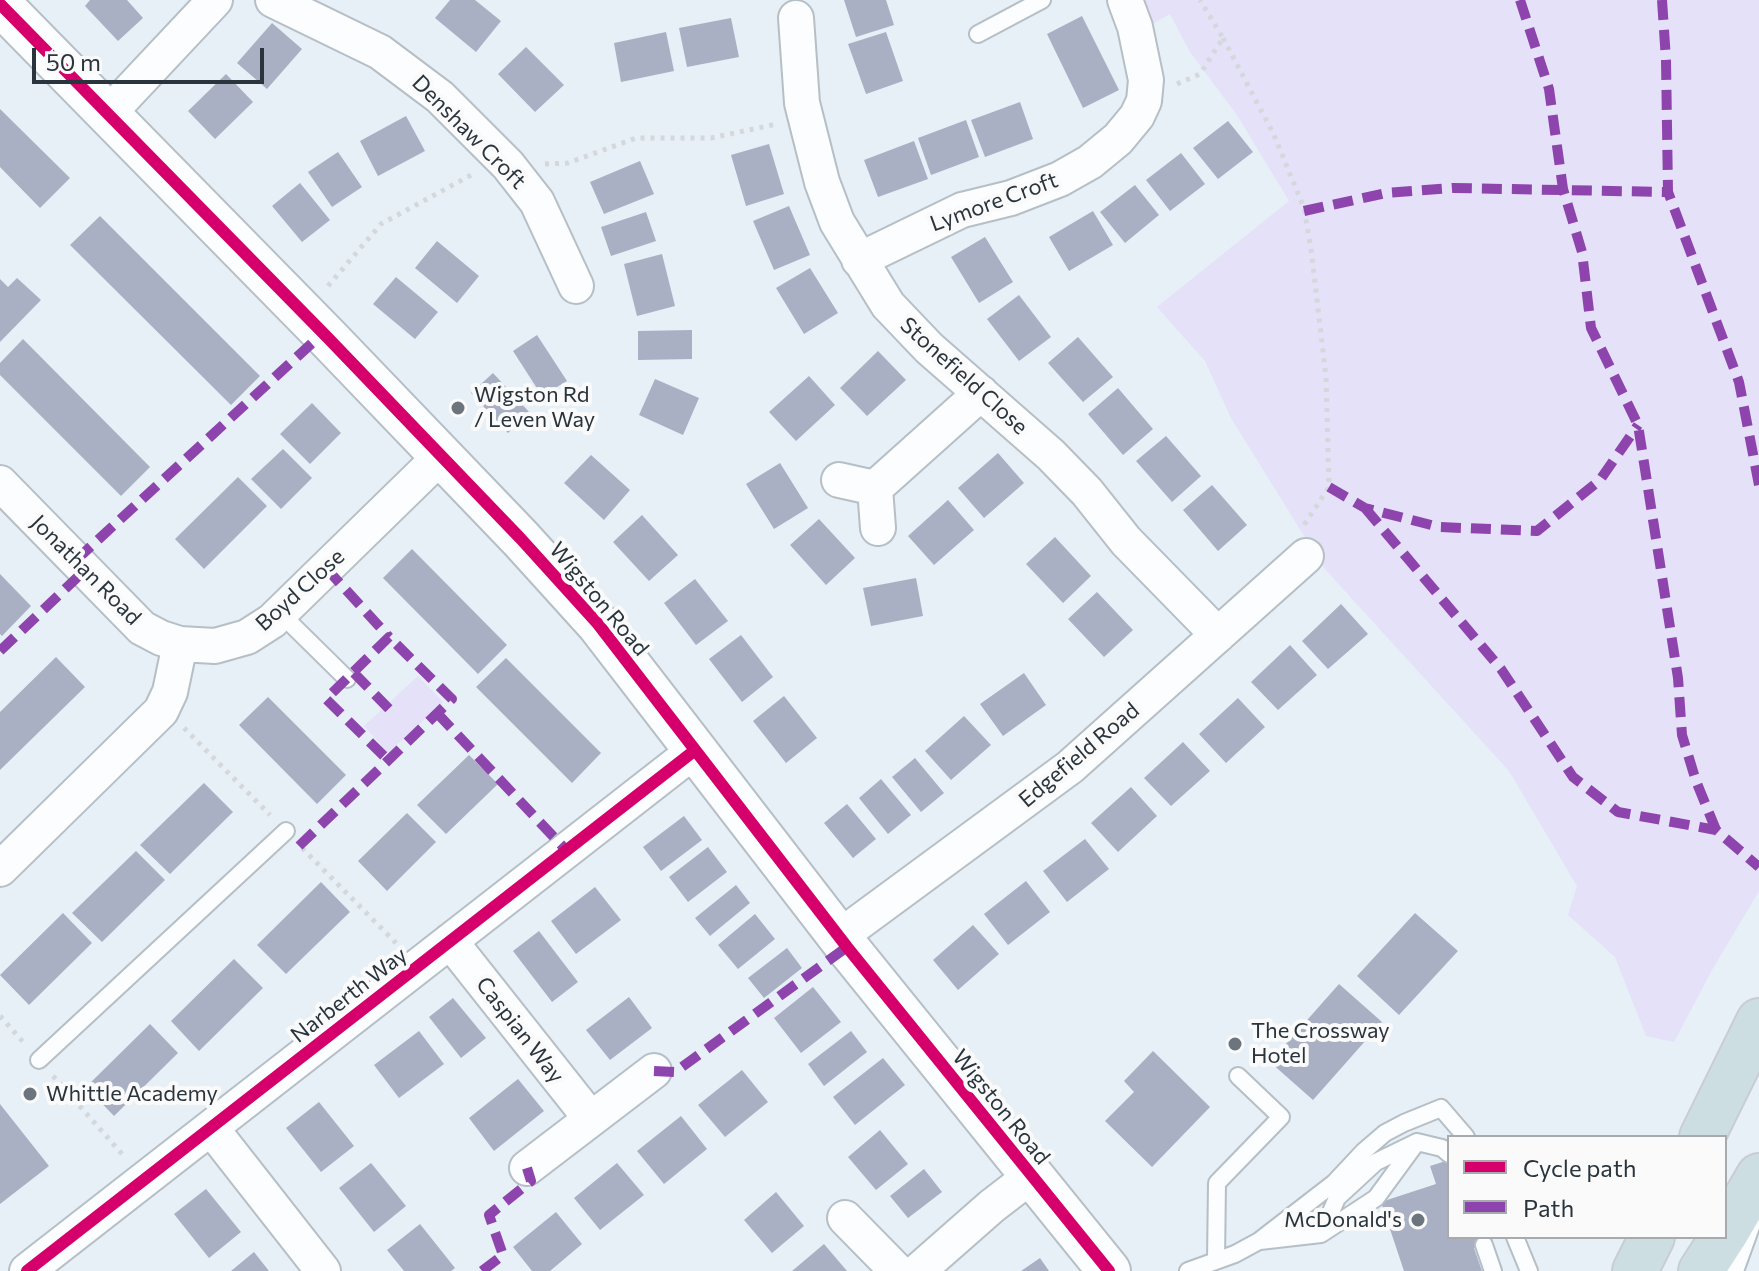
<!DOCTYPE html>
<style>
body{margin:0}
#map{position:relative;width:1759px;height:1271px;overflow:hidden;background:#e7eff7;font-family:Commissioner,sans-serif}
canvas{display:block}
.legend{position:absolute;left:1447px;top:1135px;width:280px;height:104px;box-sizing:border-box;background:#fafafa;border:2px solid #a7abae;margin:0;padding:10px 14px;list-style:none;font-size:24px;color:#2a343d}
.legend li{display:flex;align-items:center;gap:16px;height:40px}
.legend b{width:40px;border:2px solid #a7abae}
.scale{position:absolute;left:32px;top:48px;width:232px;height:36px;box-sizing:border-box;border:4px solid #2a343d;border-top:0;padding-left:10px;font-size:24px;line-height:28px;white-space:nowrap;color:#2a343d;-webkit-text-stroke:6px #fafafa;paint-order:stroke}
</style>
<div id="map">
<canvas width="1759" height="1271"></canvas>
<ul class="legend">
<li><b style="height:10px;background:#d6006c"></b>Cycle path</li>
<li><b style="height:10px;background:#8e44ad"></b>Path</li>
</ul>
<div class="scale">50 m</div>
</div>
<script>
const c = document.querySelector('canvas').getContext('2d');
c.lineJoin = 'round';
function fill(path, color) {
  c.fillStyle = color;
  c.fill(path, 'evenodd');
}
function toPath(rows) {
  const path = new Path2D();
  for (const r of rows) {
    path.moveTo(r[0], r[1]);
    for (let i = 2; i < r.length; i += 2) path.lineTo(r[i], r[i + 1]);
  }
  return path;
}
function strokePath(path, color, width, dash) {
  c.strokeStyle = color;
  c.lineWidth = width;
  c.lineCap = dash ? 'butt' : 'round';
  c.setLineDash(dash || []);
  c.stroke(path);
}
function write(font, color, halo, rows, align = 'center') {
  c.font = font + ' Commissioner,sans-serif';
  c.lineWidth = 8;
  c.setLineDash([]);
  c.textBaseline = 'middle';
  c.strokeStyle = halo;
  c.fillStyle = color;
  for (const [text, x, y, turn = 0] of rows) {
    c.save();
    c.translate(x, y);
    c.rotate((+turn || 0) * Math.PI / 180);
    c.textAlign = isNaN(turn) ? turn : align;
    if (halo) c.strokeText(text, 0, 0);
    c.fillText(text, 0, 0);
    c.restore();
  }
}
const green = toPath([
 [1140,0,1759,0,1759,891,1712,970,1674,1042,1646,1036,1615,957,1568,915,1577,886,1509,771,1324,568,1231,418,1205,361,1157,307,1289,201,1237,115,1190,52,1170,14,1149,26],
 [418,676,443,702,388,753,364,726]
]);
const building = toPath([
 [90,0,127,0,143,18,118,41,85,6],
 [450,0,475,0,501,21,476,52,435,18],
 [844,0,886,0,894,25,856,37],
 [1082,16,1119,90,1083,108,1047,34],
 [731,18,739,57,687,67,679,28],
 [272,23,302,49,267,89,237,63],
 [666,32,674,71,621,82,614,43],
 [886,32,903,81,866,94,848,44],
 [526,47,564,85,535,112,498,74],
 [226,74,253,102,215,139,188,111],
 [1020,102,1033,139,985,157,971,120],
 [0,109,70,178,40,208,0,167],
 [406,116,425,151,378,176,360,141],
 [966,120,979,157,931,175,918,138],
 [1228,121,1253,152,1218,179,1193,148],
 [914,141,928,179,878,197,864,160],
 [769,144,784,194,746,206,731,155],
 [338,152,362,187,332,207,308,172],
 [1181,153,1205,184,1170,211,1146,180],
 [640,161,654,194,604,214,590,182],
 [300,183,330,220,302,242,272,206],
 [1135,185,1159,215,1125,243,1100,212],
 [789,206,810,255,774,270,753,221],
 [1093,211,1113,245,1069,271,1049,237],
 [646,212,656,241,611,256,601,227],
 [100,216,260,376,231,405,70,245],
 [985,237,1013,282,979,303,951,257],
 [437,241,479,276,457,303,415,268],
 [662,254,675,306,637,316,624,264],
 [810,268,838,313,804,334,776,288],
 [396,277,438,312,415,339,373,304],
 [17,278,41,300,0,342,0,279,8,287],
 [1019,295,1051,337,1019,361,987,319],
 [692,330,692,359,638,360,638,331],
 [537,335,567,381,542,396,513,351],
 [1078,337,1113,377,1083,402,1048,363],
 [23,339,150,467,121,496,0,375,0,363],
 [878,351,906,380,867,416,840,388],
 [493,373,530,413,508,433,471,393],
 [809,376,835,405,796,441,769,412],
 [655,379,699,398,683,435,639,415],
 [1118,388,1153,429,1123,455,1088,414],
 [312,403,341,433,310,464,280,434],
 [1166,436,1201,476,1172,502,1136,461],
 [283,449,312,478,281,509,251,479],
 [998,453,1024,483,984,518,958,488],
 [591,455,630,490,604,520,564,483],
 [780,463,808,508,774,529,746,484],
 [238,477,267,506,204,569,175,539],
 [1212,485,1247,525,1218,551,1183,510],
 [948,500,974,530,934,565,908,536],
 [642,515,678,555,649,581,613,542],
 [819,519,855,558,826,585,790,545],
 [1055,537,1091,576,1063,603,1026,564],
 [412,549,507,645,478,674,383,578],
 [0,574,31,606,2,636,0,634],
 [916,578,923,616,871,626,863,588],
 [695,579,728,621,696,645,664,603],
 [1097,592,1133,630,1104,657,1068,619],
 [1341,604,1368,634,1328,669,1302,641],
 [741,635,773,677,742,702,709,659],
 [1290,645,1317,675,1278,710,1251,682],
 [56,657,85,687,0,770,0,712],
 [506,658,601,753,572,783,476,687],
 [1024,673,1046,705,1003,736,980,704],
 [784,696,817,738,786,763,753,721],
 [268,697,346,775,317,804,239,725],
 [1238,698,1265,727,1226,763,1199,734],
 [964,716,991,745,951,780,925,751],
 [1183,742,1210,771,1171,806,1144,778],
 [469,755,498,784,446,834,417,805],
 [915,758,944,793,921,812,892,777],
 [881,779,911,815,888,834,859,798],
 [204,783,233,812,170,874,140,845],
 [1131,787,1157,816,1118,852,1091,823],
 [847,804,876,839,853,858,824,823],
 [407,813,436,842,387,891,358,861],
 [684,816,702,840,661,871,643,847],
 [1085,839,1109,869,1067,902,1043,871],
 [708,847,727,872,688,902,669,877],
 [136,851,165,880,102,942,72,913],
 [1026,881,1050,912,1008,945,984,914],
 [321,882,350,912,286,974,257,945],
 [736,885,750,903,710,936,695,918],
 [595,887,621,920,576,954,551,921],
 [63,913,92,943,29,1005,0,975],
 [1415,913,1458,951,1399,1015,1357,976],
 [755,914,775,939,738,969,718,945],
 [973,925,999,954,958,990,933,960],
 [539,931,578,982,552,1002,513,951],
 [787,948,802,968,764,998,748,978],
 [234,959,263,988,199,1051,171,1021],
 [1339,984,1382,1022,1313,1100,1270,1062],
 [813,987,841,1022,801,1053,774,1018],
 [629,997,652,1028,610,1060,586,1030],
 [453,998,486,1038,461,1058,429,1017],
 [150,1024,178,1053,114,1116,86,1087],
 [419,1031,444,1064,399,1098,374,1065],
 [851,1031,867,1052,824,1086,808,1064],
 [1153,1051,1210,1107,1152,1167,1105,1121,1134,1092,1124,1081],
 [883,1058,905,1085,855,1125,833,1097],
 [742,1070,768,1102,725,1137,698,1105],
 [518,1079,544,1111,494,1151,469,1118],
 [319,1102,354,1146,321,1172,286,1128],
 [0,1104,49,1166,0,1204],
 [681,1116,707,1149,664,1184,637,1151],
 [880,1130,908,1164,876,1190,848,1157],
 [1449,1160,1449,1237,1492,1237,1493,1242,1474,1248,1482,1271,1404,1271,1381,1202,1436,1184,1430,1166],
 [371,1163,406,1206,374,1232,339,1188],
 [617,1163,644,1195,600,1230,574,1198],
 [924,1169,942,1192,908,1218,890,1196],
 [206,1189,241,1232,209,1258,174,1214],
 [776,1192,804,1226,772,1253,744,1220],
 [556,1212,582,1244,550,1271,532,1271,513,1247],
 [420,1224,455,1268,451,1271,404,1271,387,1250],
 [824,1244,847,1271,792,1271],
 [254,1252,269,1271,231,1271],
 [1040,1258,1049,1271,1021,1271]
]);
const path = toPath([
 [1223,38,1274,135,1304,208,1311,249,1326,377,1329,487,1304,525],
 [1177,84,1200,74,1223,38,1200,0],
 [545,164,568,163,636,138,711,138,777,124],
 [328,286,381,224,473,174],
 [184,728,270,815],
 [302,848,396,943],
 [0,1016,25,1044],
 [53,1076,123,1155]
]);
const service = toPath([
 [978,34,1042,0],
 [280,613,347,679],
 [39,1060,286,831],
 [1322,1233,1337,1198,1376,1162,1417,1142],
 [1515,1237,1529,1271],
 [1260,1241,1321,1234,1376,1198,1417,1142,1442,1148,1449,1154],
 [1484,1245,1493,1271],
 [1216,1260,1217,1183,1281,1117,1238,1076],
 [1188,1271,1235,1254,1259,1241,1334,1183,1364,1151,1385,1133,1404,1123,1441,1108,1466,1137],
 [1735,1271,1752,1224]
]);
const minor = toPath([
 [273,0,380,52,440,97,508,165,537,202,576,286],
 [796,18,802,103,822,182,837,222,888,305,929,348,1051,455,1087,492,1126,541,1218,635],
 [108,114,215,0],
 [859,260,962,210,1011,198,1060,179,1090,162,1118,139,1137,116,1144,101,1146,80,1135,27,1125,0],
 [839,480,875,488],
 [0,483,142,628,161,638,180,644],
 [878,528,875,488,981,393],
 [0,869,161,711,170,692,180,644,215,646,247,637,272,621,441,456],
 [839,937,1070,767,1306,556],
 [450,941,591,1119],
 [211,1128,323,1271],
 [527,1168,654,1071],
 [845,1218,897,1271],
 [27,1271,694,751],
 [918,1271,992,1206,1031,1176]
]);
const tertiary = toPath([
 [0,4,328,338,521,539,598,624,847,947,1109,1271]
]);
const trunk = toPath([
 [1702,1137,1759,1021],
 [1725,1234,1759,1176],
 [1635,1271,1652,1237],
 [1701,1271,1723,1237]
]);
const quiet = toPath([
 [1520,0,1549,89,1563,189,1582,252,1591,328,1638,425,1678,678,1682,735,1696,781,1716,830],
 [1662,0,1666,60,1668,192,1739,382,1759,485],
 [1304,211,1386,193,1453,188,1668,192],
 [1329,487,1365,508,1439,527,1537,531,1600,480,1638,425],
 [1365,508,1501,669,1573,777,1618,812,1716,830,1759,867],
 [76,560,323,333],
 [326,568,389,637],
 [0,651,85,570],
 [354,673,392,712],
 [437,713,566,850],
 [299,846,452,699,389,637,326,699,388,760],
 [654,1071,675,1072,847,947],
 [482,1271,503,1255,489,1215,531,1181,527,1168]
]);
const cycleway = toPath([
 [0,4,328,338,521,539,598,624,847,947,1109,1271],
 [27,1271,694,751]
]);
const markers = [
 [458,408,8,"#6c757e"],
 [1235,1044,8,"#6c757e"],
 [30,1094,8,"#6c757e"],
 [1418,1220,8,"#6c757e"]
];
const streetNames = [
 ["Denshaw Croft",469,132,45],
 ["Lymore Croft",994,202,-20],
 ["Stonefield Close",964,376,42],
 ["Jonathan Road",86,570,45],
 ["Boyd Close",300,590,-42],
 ["Wigston Road",599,599,50],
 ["Edgefield Road",1079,755,-40],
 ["Narberth Way",349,995,-38],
 ["Caspian Way",520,1030,52],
 ["Wigston Road",1001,1107,51]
];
const poiNames = [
 ["Wigston Rd",474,395],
 ["/ Leven Way",474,420],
 ["The Crossway",1251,1031],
 ["Hotel",1251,1056],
 ["Whittle Academy",46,1094],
 ["McDonald's",1402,1220,"right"]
];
fill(green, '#e4e1f9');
fill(building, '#a9b0c3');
strokePath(service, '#b6bec6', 20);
strokePath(minor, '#b6bec6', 38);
strokePath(tertiary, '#b6bec6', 46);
strokePath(trunk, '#c8cdd1', 48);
strokePath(path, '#d5d8db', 5, [4, 6]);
strokePath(service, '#fbfdfe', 16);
strokePath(minor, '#fbfdfe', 34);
strokePath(tertiary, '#fbfdfe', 42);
strokePath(trunk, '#ccdee2', 44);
strokePath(quiet, '#8e44ad', 10, [20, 10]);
strokePath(cycleway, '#d6006c', 12);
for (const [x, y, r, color] of markers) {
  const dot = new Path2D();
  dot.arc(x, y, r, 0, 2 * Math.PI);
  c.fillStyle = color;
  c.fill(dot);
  strokePath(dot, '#fafafa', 3);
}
write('22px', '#2a343d', '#fafafa', streetNames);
write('22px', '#2a343d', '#fafafa', poiNames, 'left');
</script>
